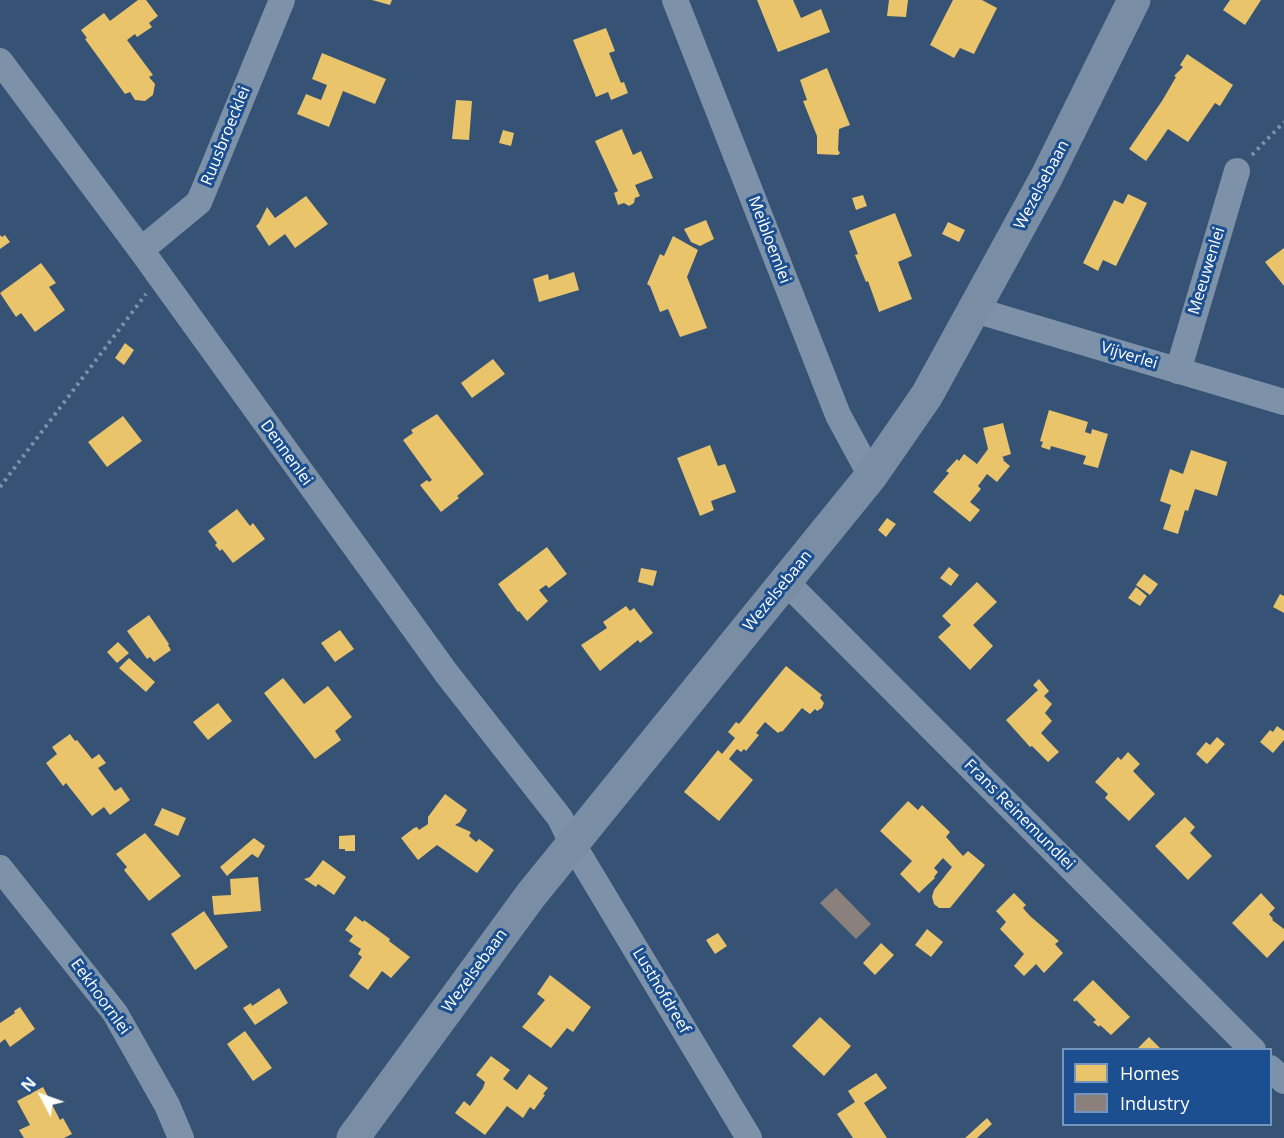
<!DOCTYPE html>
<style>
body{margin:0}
#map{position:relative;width:1284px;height:1138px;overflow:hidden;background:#365274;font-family:"Open Sans",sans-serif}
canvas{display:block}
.legend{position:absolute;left:1062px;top:1048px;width:210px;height:78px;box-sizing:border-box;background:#1b4f8f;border:2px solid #7695bc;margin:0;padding:8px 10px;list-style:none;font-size:18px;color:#fff}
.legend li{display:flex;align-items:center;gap:12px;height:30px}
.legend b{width:30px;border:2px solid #7695bc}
.north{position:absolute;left:12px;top:1066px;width:60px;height:60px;-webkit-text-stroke:4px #1b4f8f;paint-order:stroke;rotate:311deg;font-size:16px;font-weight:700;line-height:24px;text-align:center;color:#fff}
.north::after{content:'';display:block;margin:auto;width:21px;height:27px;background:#fff;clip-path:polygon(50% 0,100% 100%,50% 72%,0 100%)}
</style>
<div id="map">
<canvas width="1284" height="1138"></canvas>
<ul class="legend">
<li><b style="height:16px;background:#e9c46a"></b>Homes</li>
<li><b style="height:16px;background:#8a817c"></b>Industry</li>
</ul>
<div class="north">N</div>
</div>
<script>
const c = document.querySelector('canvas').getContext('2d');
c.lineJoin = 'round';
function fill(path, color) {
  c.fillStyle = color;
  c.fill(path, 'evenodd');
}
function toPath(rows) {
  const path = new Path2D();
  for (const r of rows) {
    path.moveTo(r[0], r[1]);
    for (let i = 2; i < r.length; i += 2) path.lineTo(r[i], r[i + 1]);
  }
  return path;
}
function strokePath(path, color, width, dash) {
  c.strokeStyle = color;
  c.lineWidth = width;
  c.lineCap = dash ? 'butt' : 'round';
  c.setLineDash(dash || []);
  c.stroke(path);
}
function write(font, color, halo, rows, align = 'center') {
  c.font = font + ' "Open Sans",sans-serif';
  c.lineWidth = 6;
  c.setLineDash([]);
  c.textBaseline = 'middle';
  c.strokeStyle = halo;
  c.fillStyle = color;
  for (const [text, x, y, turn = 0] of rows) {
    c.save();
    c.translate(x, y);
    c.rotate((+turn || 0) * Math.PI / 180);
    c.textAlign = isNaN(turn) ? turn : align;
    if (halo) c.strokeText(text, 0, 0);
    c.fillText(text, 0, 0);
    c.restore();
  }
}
const homes = toPath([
 [138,0,146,0,158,16,149,23,152,27,137,37,135,34,127,40,153,75,149,77,155,84,153,95,145,101,135,100,130,92,125,94,85,39,87,38,81,30,104,13,110,21],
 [372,0,392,0,390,5],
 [757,0,793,0,801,18,821,9,830,32,778,52],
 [889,0,908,0,906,17,887,16],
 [953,0,982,0,997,8,974,54,960,48,954,58,930,45],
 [1230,0,1261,0,1245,25,1223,10],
 [606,28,615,51,609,53,621,83,624,82,628,93,611,100,608,92,596,97,573,40],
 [322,53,386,79,375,104,343,91,329,127,297,114,306,94,321,100,327,85,312,79],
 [1187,54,1233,85,1220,106,1215,103,1188,142,1168,129,1146,161,1129,149,1162,101,1176,77,1174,76,1183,67,1180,65],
 [827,68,850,125,839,129,838,150,840,153,838,155,817,154,817,136,803,101,807,100,800,80],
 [456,100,472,101,469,140,452,139],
 [622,129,633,155,641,151,653,178,635,185,640,196,635,198,634,203,629,206,624,203,618,205,614,193,618,191,595,141],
 [503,130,514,133,511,146,499,143],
 [1128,194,1147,203,1116,266,1103,260,1098,271,1083,263,1114,200,1123,204],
 [863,195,867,206,856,210,852,198],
 [306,196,328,224,295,248,285,234,269,246,256,226,259,223,267,207,275,218],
 [895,213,912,256,898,262,912,299,879,312,868,281,866,282,855,255,858,254,849,231],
 [706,220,714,239,700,246,691,242,684,229],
 [948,222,965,230,959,242,942,234],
 [0,235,2,237,5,235,10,242,0,249],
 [673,236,698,250,687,277,707,328,680,337,668,309,660,312,650,286,647,284,660,254,664,256],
 [1284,248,1284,286,1265,262],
 [41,263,56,283,49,287,65,310,35,332,21,313,16,317,0,293],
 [574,272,579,290,539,302,533,279,548,274,549,280],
 [125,343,134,350,124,365,115,358],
 [493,359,505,374,472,398,461,383],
 [1049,410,1088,422,1085,432,1091,434,1092,429,1108,434,1098,468,1083,464,1086,456,1051,446,1050,450,1041,447,1043,442,1040,441],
 [437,414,484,474,457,496,459,498,441,512,420,485,427,480,429,482,432,480,403,440,413,433,411,430],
 [123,416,142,441,107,467,88,442],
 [1003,423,1011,454,1002,457,1004,459,1003,460,1010,466,997,482,987,474,978,486,981,489,970,502,980,510,970,522,933,492,949,473,946,471,957,459,959,461,964,454,977,464,988,449,983,428],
 [710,445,718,466,725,464,736,492,711,501,714,510,700,516,677,458],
 [1191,450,1227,462,1217,496,1195,489,1188,511,1185,510,1178,534,1163,529,1171,505,1160,501,1170,469,1183,474],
 [237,509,250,526,253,523,265,539,233,563,222,549,220,551,215,545,217,543,208,531],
 [887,518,896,524,886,537,878,530],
 [547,547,567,574,549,588,546,585,539,590,548,601,527,621,519,611,518,612,498,584],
 [949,567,959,575,951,586,940,578],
 [641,568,657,571,653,586,638,582],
 [1144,574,1158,584,1150,595,1136,585],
 [977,582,997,602,973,625,993,646,970,670,938,637,951,625,942,616],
 [1136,587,1147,596,1140,606,1128,598],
 [1280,594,1284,596,1284,613,1273,607],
 [626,606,630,611,634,608,653,633,640,643,638,640,600,671,581,645,607,628,603,622],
 [149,615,169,644,168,645,171,650,154,662,150,657,147,659,127,631],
 [340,630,354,649,335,662,321,643],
 [118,642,129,653,117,663,107,652],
 [129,658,155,682,146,692,119,668],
 [786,666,822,695,820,698,824,703,822,708,817,711,815,709,810,714,802,708,782,732,781,731,778,733,765,722,756,733,759,735,746,751,744,749,741,752,737,749,729,759,753,780,719,821,684,792,718,750,722,754,735,738,728,732,736,722,739,724],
 [283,678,304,704,328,686,352,717,335,731,341,740,315,759,264,693],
 [1039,679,1049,691,1044,696,1052,704,1045,713,1052,721,1041,733,1059,752,1048,762,1032,746,1030,747,1006,720,1038,690,1033,685],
 [218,703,232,721,208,740,193,722],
 [1277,726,1284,731,1284,740,1273,753,1260,742,1270,730,1273,732],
 [70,734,75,741,77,740,92,759,99,754,106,763,98,768,115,791,121,787,130,800,110,815,104,807,92,816,66,783,63,786,46,763,57,754,52,747],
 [1217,737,1225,744,1207,764,1196,754,1206,742,1210,745],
 [1128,752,1140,764,1133,771,1155,794,1129,821,1105,798,1108,794,1095,782,1118,757,1121,760],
 [445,794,467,810,460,822,455,825,471,832,469,836,476,842,479,839,494,850,477,873,437,845,418,860,401,838,414,828,417,827,419,830,428,824,428,817],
 [908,801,918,810,922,805,950,832,946,837,963,856,968,851,985,865,950,908,939,908,934,904,932,897,934,890,952,867,943,858,934,868,938,872,934,877,935,878,919,893,900,874,912,861,880,831],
 [162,808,186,818,178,836,154,825],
 [1185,817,1195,827,1190,833,1212,856,1188,880,1155,846],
 [145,833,181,876,149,901,124,870,127,867,116,854],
 [355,835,355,851,345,851,345,849,339,849,339,836],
 [254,838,265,846,258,858,252,854,227,876,220,867],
 [323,860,346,877,334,895,318,884,316,887,304,879,310,877],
 [258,877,261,911,214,915,212,896,231,895,230,879],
 [1014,893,1026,905,1023,908,1030,916,1059,941,1055,944,1063,953,1044,973,1036,964,1024,976,1014,966,1024,954,1000,929,1006,922,996,911],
 [1261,893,1275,908,1269,914,1273,919,1272,920,1284,929,1284,940,1267,958,1232,923],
 [204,911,228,947,195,970,171,934],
 [355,916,363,922,364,920,390,939,389,941,410,957,391,978,382,971,368,990,349,976,362,957,358,954,361,949,349,941,353,936,345,930],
 [927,929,943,942,931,957,915,945],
 [718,933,727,946,715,954,706,940],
 [881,943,894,955,875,975,863,963],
 [550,975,591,1007,573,1032,567,1028,551,1048,522,1027,545,1000,537,994],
 [1093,980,1130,1017,1111,1035,1100,1025,1099,1027,1093,1022,1096,1020,1076,1000,1075,1002,1073,1000],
 [279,988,288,1003,255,1025,243,1008,251,1003,252,1006],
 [20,1007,35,1029,10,1047,5,1039,0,1043,0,1023,15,1013,14,1011],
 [820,1017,851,1046,824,1076,792,1046],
 [245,1031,272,1068,253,1081,227,1044],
 [1149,1037,1162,1050,1136,1050],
 [491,1056,510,1070,503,1079,517,1090,529,1074,548,1088,543,1094,545,1095,534,1110,530,1107,523,1118,507,1106,485,1135,455,1113,464,1101,470,1106,483,1088,485,1082,476,1075],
 [876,1073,887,1088,864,1103,887,1138,853,1138,837,1114,855,1102,848,1091],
 [43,1087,60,1120,63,1118,72,1134,64,1138,24,1138,19,1130,30,1125,17,1101],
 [987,1118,992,1124,977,1138,965,1138]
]);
const industry = toPath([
 [836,888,871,924,856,939,820,903]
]);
const path = toPath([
 [1252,155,1284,122],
 [0,487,146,294]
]);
const street = toPath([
 [675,0,838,415,871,476],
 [0,61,141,250,447,674,560,818,572,843,749,1138],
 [141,250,199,202,282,0],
 [975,310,1284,402],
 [1178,371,1237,171],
 [786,582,1253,1050],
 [0,868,115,1013,167,1105,181,1138],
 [1270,1068,1284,1081]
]);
const secondary = toPath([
 [353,1138,531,895,871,476,927,395,1046,178,1134,0]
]);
const streetNames = [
 ["Ruusbroecklei",226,136,-68],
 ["Wezelsebaan",1042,185,-62],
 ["Meibloemlei",769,240,69],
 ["Meeuwenlei",1207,271,-73],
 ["Vijverlei",1129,356,17],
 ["Dennenlei",286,453,54],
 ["Wezelsebaan",778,591,-51],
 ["Frans Reinemundlei",1019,815,45],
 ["Wezelsebaan",475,971,-54],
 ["Lusthofdreef",661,991,59],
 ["Eekhoornlei",100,997,54]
];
fill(homes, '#e9c46a');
fill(industry, '#8a817c');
strokePath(path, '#7d92a8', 4, [3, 4.5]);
strokePath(street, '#7d92a8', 26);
strokePath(secondary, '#798da4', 33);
write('16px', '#fff', '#1b4f8f', streetNames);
</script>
